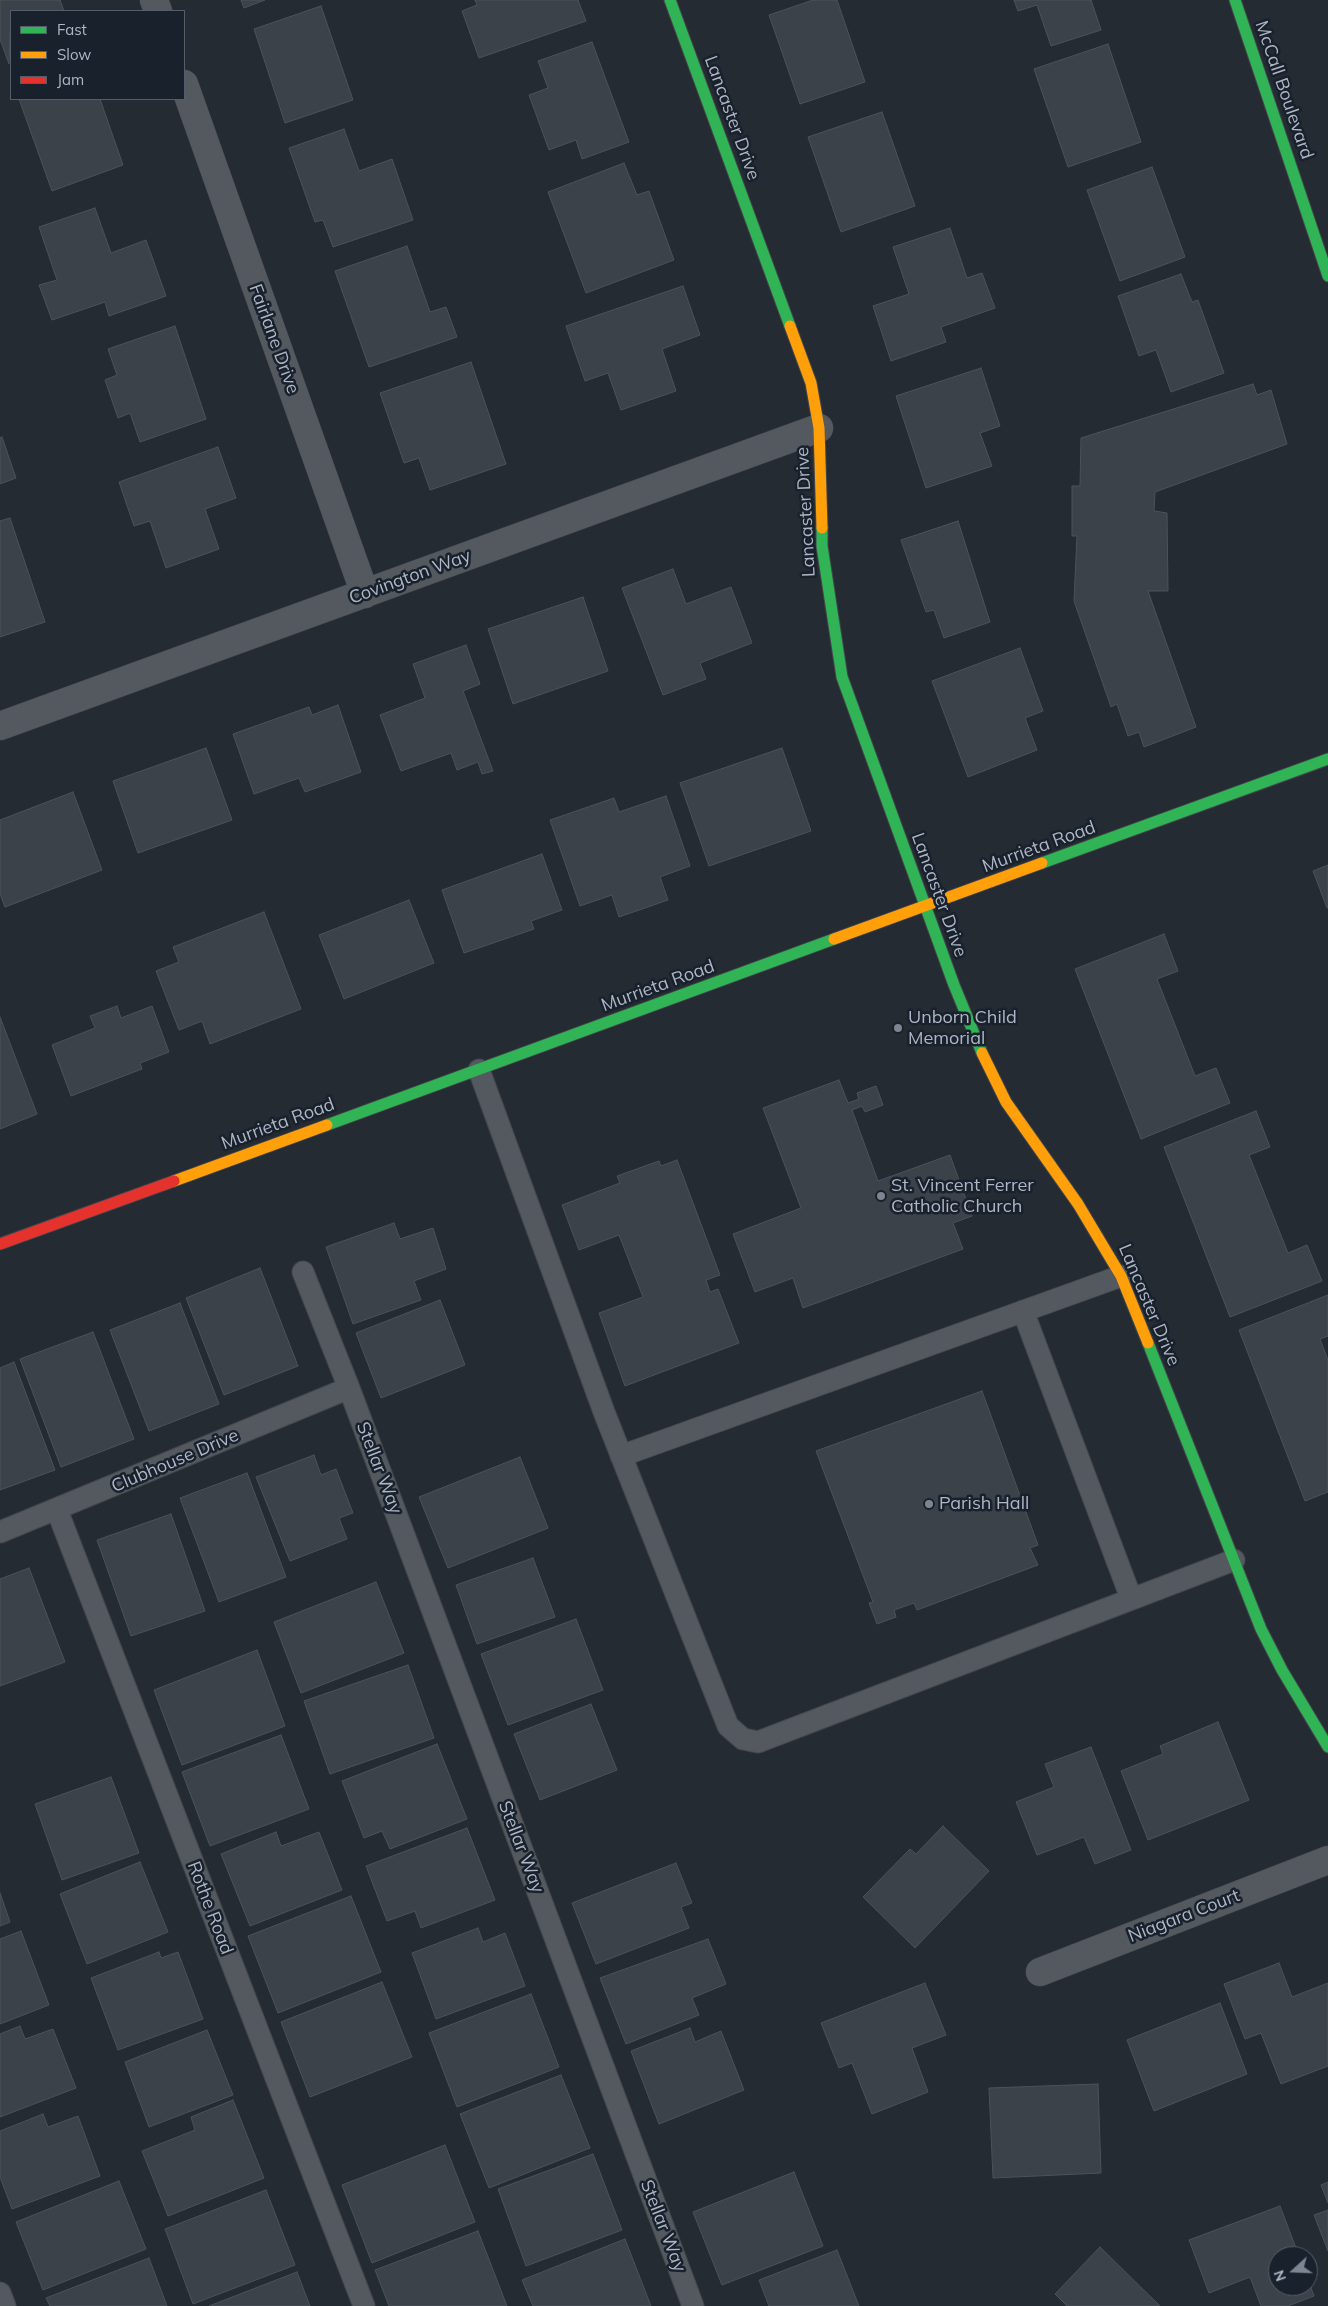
<!DOCTYPE html>
<style>
body{margin:0}
#map{position:relative;width:1328px;height:2306px;overflow:hidden;background:#252b32;font-family:Mulish,sans-serif}
canvas{display:block}
.legend{position:absolute;left:10px;top:10px;width:175px;height:90px;box-sizing:border-box;background:#19212c;border:1px solid #545d69;margin:0;padding:6px 9px;list-style:none;font-size:15px;color:#adb6c5}
.legend li{display:flex;align-items:center;gap:10px;height:25px}
.legend b{width:25px;border:1px solid #545d69}
.north{position:absolute;left:1268px;top:2246px;width:50px;height:50px;box-sizing:border-box;background:#19212c;border:1px solid #545d69;border-radius:50%;rotate:250deg;font-size:14px;font-weight:700;line-height:20px;text-align:center;color:#adb6c5}
.north::after{content:'';display:block;margin:auto;width:18px;height:22px;background:#7d8592;clip-path:polygon(50% 0,100% 100%,50% 72%,0 100%)}
</style>
<div id="map">
<canvas width="1328" height="2306"></canvas>
<ul class="legend">
<li><b style="height:6px;background:#30b455"></b>Fast</li>
<li><b style="height:6px;background:#ff9f0a"></b>Slow</li>
<li><b style="height:6px;background:#e5322d"></b>Jam</li>
</ul>
<div class="north">N</div>
</div>
<script>
const c = document.querySelector('canvas').getContext('2d');
c.lineJoin = 'round';
function fill(path, color) {
  c.fillStyle = color;
  c.fill(path, 'evenodd');
}
function toPath(rows) {
  const path = new Path2D();
  for (const r of rows) {
    path.moveTo(r[0], r[1]);
    for (let i = 2; i < r.length; i += 2) path.lineTo(r[i], r[i + 1]);
  }
  return path;
}
function strokePath(path, color, width, dash) {
  c.strokeStyle = color;
  c.lineWidth = width;
  c.lineCap = dash ? 'butt' : 'round';
  c.setLineDash(dash || []);
  c.stroke(path);
}
function write(font, color, halo, rows, align = 'center') {
  c.font = font + ' Mulish,sans-serif';
  c.lineWidth = 5;
  c.setLineDash([]);
  c.textBaseline = 'middle';
  c.strokeStyle = halo;
  c.fillStyle = color;
  for (const [text, x, y, turn = 0] of rows) {
    c.save();
    c.translate(x, y);
    c.rotate((+turn || 0) * Math.PI / 180);
    c.textAlign = isNaN(turn) ? turn : align;
    if (halo) c.strokeText(text, 0, 0);
    c.fillText(text, 0, 0);
    c.restore();
  }
}
const building = toPath([
 [0,0,60,0,64,11,11,11,9,64,0,39,0,0],
 [241,0,265,0,244,8,241,0],
 [475,0,578,0,586,21,479,58,462,11,477,5,475,0],
 [813,0,837,0,865,82,800,104,769,15,813,0],
 [1014,0,1091,0,1101,30,1051,46,1037,5,1018,11,1014,0],
 [321,6,353,100,285,123,254,29,321,6],
 [592,42,629,142,582,159,576,140,549,150,529,95,548,88,538,61,592,42],
 [1108,44,1141,142,1068,167,1034,69,1108,44],
 [19,99,100,99,123,165,52,191,19,99],
 [882,112,915,206,841,232,808,137,882,112],
 [344,129,359,171,392,159,413,220,333,247,323,220,315,222,289,148,344,129],
 [624,163,637,195,649,191,674,260,586,293,548,192,624,163],
 [1152,167,1185,257,1120,281,1087,190,1152,167],
 [95,208,111,253,146,240,166,296,109,316,105,302,52,320,39,285,57,280,39,227,95,208],
 [950,228,967,278,982,273,995,308,941,327,946,342,891,361,873,306,909,294,893,247,950,228],
 [407,246,430,312,446,307,457,337,369,367,335,271,407,246],
 [1181,274,1192,302,1198,300,1224,373,1171,392,1156,350,1139,356,1118,296,1181,274],
 [683,286,700,335,662,349,676,391,621,410,608,373,585,381,566,326,683,286],
 [175,326,206,419,140,442,130,413,118,418,105,380,117,375,108,349,175,326],
 [471,362,506,464,430,490,419,458,404,463,380,393,471,362],
 [981,368,1000,426,980,433,992,466,926,488,896,396,981,368],
 [1253,384,1257,395,1271,390,1287,444,1155,492,1154,511,1167,513,1168,591,1148,591,1196,727,1144,747,1139,732,1128,736,1117,704,1111,707,1074,601,1077,536,1072,536,1072,486,1080,486,1081,438,1253,384],
 [2,437,16,478,0,484,0,438,2,437],
 [218,447,236,498,205,509,219,549,166,568,150,521,134,526,119,482,218,447],
 [10,518,45,622,0,637,0,521,10,518],
 [958,521,990,622,944,638,934,610,926,612,901,540,958,521],
 [673,569,686,604,731,587,752,643,700,663,706,679,663,695,622,588,673,569],
 [583,597,608,671,513,704,488,629,583,597],
 [466,645,480,684,463,691,493,771,482,774,478,762,457,770,451,753,401,771,380,715,425,698,413,664,466,645],
 [1020,648,1043,711,1025,718,1037,750,968,777,932,681,1020,648],
 [338,705,361,772,305,792,299,778,254,794,233,734,309,707,312,715,338,705],
 [206,748,232,820,138,853,113,781,206,748],
 [782,748,811,831,709,866,680,783,782,748],
 [73,792,102,870,5,907,0,894,0,820,73,792],
 [666,796,690,866,660,877,668,900,619,917,612,895,580,906,550,820,614,798,619,812,666,796],
 [542,854,562,910,531,921,534,929,464,953,442,890,542,854],
 [1328,865,1328,908,1327,908,1313,871,1328,865],
 [409,900,434,963,344,999,319,935,409,900],
 [264,912,301,1009,210,1044,202,1021,179,1030,156,971,179,962,173,947,264,912],
 [1164,934,1178,971,1157,979,1195,1076,1216,1068,1230,1103,1141,1139,1075,969,1164,934],
 [117,1006,121,1018,152,1006,169,1052,140,1063,142,1069,71,1096,52,1045,95,1028,90,1016,117,1006],
 [0,1017,37,1114,0,1129,0,1017],
 [839,1080,848,1103,859,1099,857,1093,876,1086,883,1105,865,1112,862,1106,852,1110,878,1181,950,1155,972,1216,953,1223,963,1249,803,1308,793,1278,755,1292,733,1234,801,1208,763,1108,839,1080],
 [1256,1111,1270,1147,1249,1155,1288,1253,1307,1245,1322,1281,1230,1317,1164,1147,1256,1111],
 [677,1160,720,1275,706,1280,710,1292,718,1289,739,1343,625,1386,599,1313,643,1297,619,1235,579,1250,562,1205,620,1183,617,1176,659,1161,661,1166,677,1160],
 [394,1223,400,1239,433,1228,446,1269,414,1281,421,1300,353,1324,326,1247,394,1223],
 [260,1268,298,1366,224,1395,186,1298,260,1268],
 [1328,1295,1328,1336,1320,1339,1328,1360,1328,1492,1305,1501,1239,1330,1328,1295],
 [440,1300,465,1365,381,1398,356,1333,440,1300],
 [180,1303,219,1404,149,1431,110,1330,180,1303],
 [93,1332,134,1439,61,1467,20,1359,93,1332],
 [14,1362,55,1470,0,1490,0,1368,14,1362],
 [982,1391,1038,1545,1030,1548,1038,1565,917,1610,914,1603,894,1610,896,1617,877,1624,869,1603,873,1602,816,1451,982,1391],
 [314,1455,321,1475,336,1469,353,1513,339,1518,347,1539,290,1561,256,1477,314,1455],
 [520,1457,548,1528,448,1568,419,1497,520,1457],
 [247,1473,286,1577,219,1602,180,1498,247,1473],
 [171,1514,205,1611,131,1636,97,1540,171,1514],
 [533,1558,555,1617,477,1644,456,1585,533,1558],
 [29,1568,65,1662,0,1686,0,1579,29,1568],
 [376,1582,404,1653,301,1693,274,1622,376,1582],
 [576,1619,603,1690,508,1725,481,1654,576,1619],
 [257,1650,285,1726,182,1765,154,1690,257,1650],
 [408,1665,434,1738,330,1774,304,1701,408,1665],
 [591,1704,617,1770,540,1800,514,1734,591,1704],
 [1218,1722,1249,1800,1148,1840,1121,1771,1163,1754,1160,1746,1218,1722],
 [281,1735,309,1809,210,1846,182,1772,281,1735],
 [437,1744,467,1819,390,1849,382,1831,364,1838,342,1781,437,1744],
 [1091,1747,1131,1850,1095,1864,1084,1837,1037,1855,1016,1802,1054,1787,1045,1764,1091,1747],
 [111,1777,139,1853,62,1880,35,1804,111,1777],
 [943,1826,989,1871,915,1948,863,1897,910,1849,916,1854,943,1826],
 [467,1828,495,1900,421,1928,415,1911,387,1921,366,1866,467,1828],
 [276,1832,281,1846,319,1832,342,1890,250,1926,221,1854,276,1832],
 [140,1862,168,1932,87,1964,60,1894,140,1862],
 [676,1863,692,1903,681,1907,689,1928,596,1964,572,1903,676,1863],
 [0,1893,10,1922,0,1926,0,1893],
 [351,1896,381,1972,278,2013,248,1936,351,1896],
 [478,1928,483,1942,505,1933,525,1986,436,2019,412,1953,478,1928],
 [21,1931,49,2005,0,2024,0,1939,21,1931],
 [708,1939,726,1984,692,1998,699,2015,626,2044,600,1978,708,1939],
 [159,1952,161,1958,178,1952,203,2019,118,2050,91,1978,159,1952],
 [1279,1963,1292,1997,1328,1983,1328,2066,1281,2084,1261,2033,1245,2039,1224,1984,1279,1963],
 [382,1982,412,2057,310,2097,281,2022,382,1982],
 [925,1983,946,2035,912,2048,928,2092,872,2114,852,2063,839,2068,821,2023,925,1983],
 [531,1994,559,2067,457,2107,429,2033,531,1994],
 [1220,2003,1247,2074,1154,2111,1127,2040,1220,2003],
 [20,2026,25,2039,53,2029,76,2088,0,2117,0,2034,20,2026],
 [690,2028,695,2042,721,2031,744,2090,659,2124,631,2051,690,2028],
 [207,2030,233,2095,149,2127,125,2062,207,2030],
 [561,2075,590,2148,489,2188,460,2114,561,2075],
 [1098,2084,1101,2173,993,2178,989,2088,1098,2084],
 [233,2100,264,2178,168,2216,142,2151,195,2130,191,2117,233,2100],
 [43,2114,48,2127,78,2116,100,2176,12,2209,0,2177,0,2131,43,2114],
 [445,2145,475,2222,372,2263,342,2185,445,2145],
 [593,2154,622,2230,526,2266,498,2189,593,2154],
 [794,2172,823,2246,722,2285,693,2212,794,2172],
 [119,2181,146,2249,43,2290,16,2222,119,2181],
 [1328,2182,1328,2203,1321,2185,1328,2182],
 [266,2190,295,2265,193,2304,165,2229,266,2190],
 [1280,2206,1299,2256,1278,2256,1278,2286,1308,2286,1308,2280,1314,2296,1288,2306,1261,2306,1250,2277,1209,2293,1189,2240,1280,2206],
 [1328,2210,1328,2251,1314,2215,1328,2210],
 [478,2231,507,2306,389,2306,375,2270,478,2231],
 [625,2239,651,2306,533,2306,522,2280,625,2239],
 [1100,2247,1160,2306,1067,2306,1055,2294,1100,2247],
 [837,2250,859,2306,769,2306,759,2280,837,2250],
 [149,2258,167,2306,50,2306,46,2298,149,2258],
 [297,2272,310,2306,209,2306,297,2272]
]);
const lane = toPath([
 [479,1070,604,1412,728,1726,743,1739,758,1742,1234,1560],
 [303,1272,349,1388,693,2306],
 [1023,1311,1131,1598],
 [621,1456,1121,1276],
 [57,1510,364,2306],
 [0,1532,349,1388],
 [0,2293,5,2306]
]);
const street = toPath([
 [154,0,158,11],
 [184,84,365,594],
 [0,726,819,428],
 [1040,1972,1328,1860]
]);
const fast = toPath([
 [670,0,790,326],
 [1235,0,1328,276],
 [822,528,822,546,842,677,954,985,982,1053],
 [1042,863,1328,759],
 [327,1125,834,939],
 [1148,1343,1261,1629,1282,1670,1328,1747]
]);
const slow = toPath([
 [790,326,811,383,819,428,822,528],
 [834,939,1042,863],
 [982,1053,1006,1102,1078,1204,1121,1276,1148,1343],
 [174,1181,327,1125]
]);
const jam = toPath([
 [0,1244,174,1181]
]);
const markers = [
 [898,1028,5,"#7d8592"],
 [881,1196,5,"#7d8592"],
 [929,1504,5,"#7d8592"]
];
const streetNames = [
 ["McCall Boulevard",1284,90,71],
 ["Lancaster Drive",732,118,70],
 ["Fairlane Drive",274,339,70],
 ["Lancaster Drive",806,512,-93],
 ["Covington Way",410,577,-20],
 ["Murrieta Road",1039,847,-20],
 ["Lancaster Drive",939,895,70],
 ["Murrieta Road",658,986,-20],
 ["Murrieta Road",278,1124,-20],
 ["Lancaster Drive",1149,1305,67],
 ["Clubhouse Drive",175,1461,-23],
 ["Stellar Way",379,1468,69],
 ["Stellar Way",521,1847,69],
 ["Rothe Road",210,1908,69],
 ["Niagara Court",1184,1916,-21],
 ["Stellar Way",663,2226,69]
];
const poiNames = [
 ["Unborn Child",908,1018],
 ["Memorial",908,1039],
 ["St. Vincent Ferrer",891,1186],
 ["Catholic Church",891,1207],
 ["Parish Hall",939,1504]
];
fill(building, '#3c4249');
strokePath(building, '#4c525a', 1);
strokePath(lane, '#43474d', 23);
strokePath(street, '#43474d', 29);
strokePath(fast, '#43474d', 13);
strokePath(slow, '#43474d', 13);
strokePath(jam, '#43474d', 13);
strokePath(lane, '#545960', 21);
strokePath(street, '#545960', 28);
strokePath(fast, '#30b455', 11);
strokePath(slow, '#ff9f0a', 11);
strokePath(jam, '#e5322d', 11);
for (const [x, y, r, color] of markers) {
  const dot = new Path2D();
  dot.arc(x, y, r, 0, 2 * Math.PI);
  c.fillStyle = color;
  c.fill(dot);
  strokePath(dot, '#19212c', 2);
}
write('18px', '#adb6c5', '#19212c', streetNames);
write('18px', '#adb6c5', '#19212c', poiNames, 'left');
</script>
